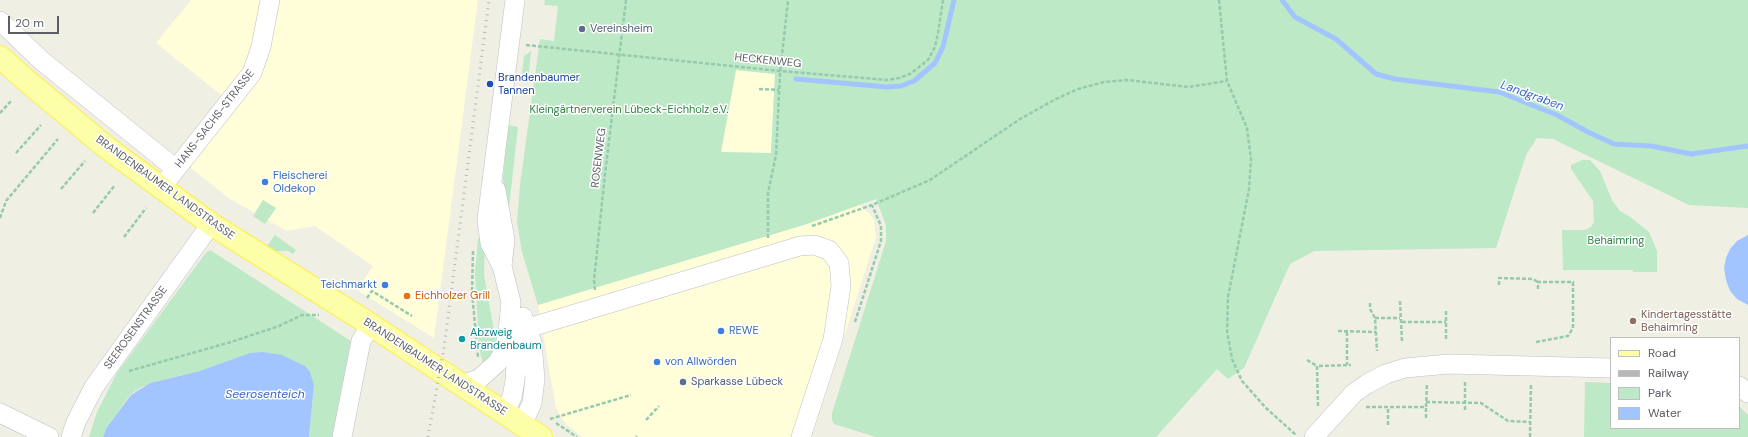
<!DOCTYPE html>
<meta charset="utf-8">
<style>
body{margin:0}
#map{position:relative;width:1748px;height:437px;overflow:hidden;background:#efefe3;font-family:"DM Sans",sans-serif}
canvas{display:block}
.legend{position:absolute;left:1610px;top:337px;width:130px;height:92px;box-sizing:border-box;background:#fff;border:1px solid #bdbfc1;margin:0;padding:5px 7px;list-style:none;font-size:12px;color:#5b5e65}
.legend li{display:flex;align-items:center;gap:8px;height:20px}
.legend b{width:20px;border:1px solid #bdbfc1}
.scale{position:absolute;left:8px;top:16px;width:51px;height:18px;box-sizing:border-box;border:2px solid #5b5e65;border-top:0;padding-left:5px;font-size:12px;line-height:14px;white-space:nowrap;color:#5b5e65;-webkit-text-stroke:3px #fff;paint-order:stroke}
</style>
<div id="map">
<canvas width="1748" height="437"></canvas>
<ul class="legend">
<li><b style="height:5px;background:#fcffa8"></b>Road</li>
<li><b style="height:5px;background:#b7b7b8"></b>Railway</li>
<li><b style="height:11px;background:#bde9c6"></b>Park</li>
<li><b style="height:11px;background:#a3c5ff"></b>Water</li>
</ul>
<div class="scale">20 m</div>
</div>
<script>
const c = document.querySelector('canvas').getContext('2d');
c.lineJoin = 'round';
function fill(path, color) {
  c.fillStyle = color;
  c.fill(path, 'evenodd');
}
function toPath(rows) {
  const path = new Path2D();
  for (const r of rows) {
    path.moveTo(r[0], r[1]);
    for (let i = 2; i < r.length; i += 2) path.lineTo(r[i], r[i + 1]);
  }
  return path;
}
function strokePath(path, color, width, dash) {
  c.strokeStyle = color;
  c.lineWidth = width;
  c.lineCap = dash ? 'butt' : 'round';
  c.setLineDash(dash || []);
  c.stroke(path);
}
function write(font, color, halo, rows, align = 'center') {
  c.font = font + ' "DM Sans",sans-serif';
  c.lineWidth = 3;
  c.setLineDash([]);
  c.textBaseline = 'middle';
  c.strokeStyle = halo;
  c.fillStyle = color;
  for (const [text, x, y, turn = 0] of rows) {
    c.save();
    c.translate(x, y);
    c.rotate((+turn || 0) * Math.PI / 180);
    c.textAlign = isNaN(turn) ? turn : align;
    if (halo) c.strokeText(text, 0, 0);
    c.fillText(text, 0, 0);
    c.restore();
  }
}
const commercial = toPath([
 [191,0,478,0,434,338,357,290,373,266,315,226,287,231,230,199,182,161,230,102,156,43],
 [736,70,775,74,771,153,721,152],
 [859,205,869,213,874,220,876,237,812,437,582,437,565,423,556,408,538,305,807,224]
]);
const green = toPath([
 [545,0,1748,0,1748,208,1689,205,1553,139,1537,138,1526,155,1496,248,1314,251,1290,264,1244,368,1228,379,1217,369,1156,437,876,437,834,424,832,420,832,413,886,241,886,225,876,199,807,224,538,305,522,252,517,222,520,185,540,39,554,41,558,6,544,5],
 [736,70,775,74,771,153,721,152],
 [531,51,528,83,521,82,524,56],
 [508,125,518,127,509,207,506,204,504,198,503,178],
 [1582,160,1590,160,1600,171,1612,200,1620,211,1629,216,1649,232,1657,251,1657,272,1633,272,1633,270,1563,270,1562,230,1585,230,1591,227,1594,222,1593,201,1571,169,1571,165],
 [263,200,276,208,265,224,253,216],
 [275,235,296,250,293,254,288,251,273,251,267,246],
 [485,236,484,275,497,347,484,367,479,348,475,273,478,239],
 [210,250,351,341,332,437,309,437,314,385,200,371,150,383,140,388,130,395,107,427,103,437,89,437,97,412,117,373,205,254],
 [1585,382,1611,383,1611,428,1739,428,1739,406,1748,415,1748,437,1584,437]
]);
const water = toPath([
 [1748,235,1748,305,1737,299,1730,291,1726,280,1724,268,1726,258,1730,249,1737,241],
 [263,352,282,355,305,366,310,372,314,385,309,437,103,437,107,427,131,395,150,383,200,371,250,353]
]);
const stream = toPath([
 [1282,0,1295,17,1336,39,1376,74,1395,79,1499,92,1557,115,1588,132,1614,144,1651,146,1691,154,1748,146],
 [796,79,887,87,901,86,914,81,935,63,943,47,954,0]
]);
const path = toPath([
 [1219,0,1227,81,1247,128,1251,159,1249,189,1228,297,1227,331,1232,359,1242,381,1266,408,1296,435],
 [526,45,780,71,887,80,899,78,910,74,928,60,935,47,938,33,943,0],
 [759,89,779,90],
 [0,113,12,100],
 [16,153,41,125],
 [61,189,85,161],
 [93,213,115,185],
 [0,218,6,201,58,139],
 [812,226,872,205,930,180,1020,119,1056,99,1078,89,1104,82,1127,80,1188,87,1227,81],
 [124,237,146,208],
 [768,238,768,193,776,155,780,74,788,0],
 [473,251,472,292,478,357],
 [1499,285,1499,278,1533,279,1538,282],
 [595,290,594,280,605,174,626,0],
 [367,298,372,291,412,316],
 [1400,301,1402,342],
 [1370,303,1370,309,1375,318,1377,351],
 [1446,311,1446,339],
 [1375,318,1400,318],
 [855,322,881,241,881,226,872,205],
 [1402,322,1446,322],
 [1338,331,1376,332],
 [1347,332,1347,365],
 [1536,342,1568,336,1573,328,1573,282,1538,282,1538,290],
 [1307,360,1317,366],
 [129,371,231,342,279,326,302,315,319,315],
 [1426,402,1481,403,1508,421,1530,422],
 [1318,406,1317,366,1351,365],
 [1366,407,1426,407,1427,383],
 [1465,410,1465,381],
 [1426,418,1426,407],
 [550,419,631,395],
 [646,420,659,406],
 [556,423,577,437],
 [1388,425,1388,407],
 [636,437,637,436],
 [1530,437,1531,383]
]);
const minor = toPath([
 [0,21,42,61,176,169],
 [168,179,252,73,261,47,270,0],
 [496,190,505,240,502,266],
 [509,322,528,328,800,246,814,245,829,250,839,263,841,286,833,339,801,437],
 [461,385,479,379,498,362,505,348,509,322,511,302,502,266,490,243,487,220,515,0],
 [1739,386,1748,393],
 [0,413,49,437],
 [504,413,512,397,515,381,516,366,511,334],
 [522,425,532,403,535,379,532,343,523,317],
 [71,437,76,422,94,387,211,224],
 [342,437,361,341,371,325],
 [1314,437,1354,393,1367,384,1386,374,1405,368,1449,364,1611,368]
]);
const major = toPath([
 [0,57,27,81,106,147,211,224,371,325,541,437]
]);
const rail = toPath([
 [428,437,444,348,489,0]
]);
const markers = [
 [582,29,4,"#5c6f8a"],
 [490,84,4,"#1a4fb4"],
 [265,182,4,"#3f7fe0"],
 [385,285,4,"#3f7fe0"],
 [407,296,4,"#e8710a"],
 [1633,321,4,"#8d6e63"],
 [721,331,4,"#3f7fe0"],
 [462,339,4,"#0f9aa8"],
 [657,362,4,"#3f7fe0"],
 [683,382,4,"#5c6f8a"]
];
const serviceNames = [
 ["Vereinsheim",590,29],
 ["Sparkasse Lübeck",691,382]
];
const streetNames = [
 ["HECKENWEG",768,61,6],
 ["HANS-SACHS-STRASSE",215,119,-52],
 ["ROSENWEG",599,158,-83],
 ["BRANDENBAUMER LANDSTRASSE",165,188,36],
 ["SEEROSENSTRASSE",136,328,-54],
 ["BRANDENBAUMER LANDSTRASSE",435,367,33]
];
const transitNames = [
 ["Brandenbaumer",498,78],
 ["Tannen",498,91]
];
const parkNames = [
 ["Kleingärtnerverein Lübeck-Eichholz e.V.",629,110],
 ["Behaimring",1616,241]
];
const shopNames = [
 ["Fleischerei",273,176],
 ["Oldekop",273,189],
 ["Teichmarkt",377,285,"right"],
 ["REWE",729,331],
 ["von Allwörden",665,362]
];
const foodNames = [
 ["Eichholzer Grill",415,296]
];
const educationNames = [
 ["Kindertagesstätte",1641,315],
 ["Behaimring",1641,328]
];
const cultureNames = [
 ["Abzweig",470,333],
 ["Brandenbaum",470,346]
];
const waterNames = [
 ["Landgraben",1532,96,20],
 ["Seerosenteich",265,395]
];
fill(commercial, '#fffed8');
fill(green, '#bde9c6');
fill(water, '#a3c5ff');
strokePath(stream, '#a3c5ff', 5);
strokePath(minor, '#bdbfc6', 20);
strokePath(major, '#feef4d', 24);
strokePath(path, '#95caaf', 2.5, [4, 2]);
strokePath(minor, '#fff', 19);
strokePath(major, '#fcffa8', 22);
strokePath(rail, '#b7b7b8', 3, [1, 5]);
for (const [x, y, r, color] of markers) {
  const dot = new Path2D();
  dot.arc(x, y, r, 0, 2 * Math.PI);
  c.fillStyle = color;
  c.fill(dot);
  strokePath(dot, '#fff', 1.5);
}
write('11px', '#4e5e75', '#fff', serviceNames, 'left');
write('11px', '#5b5e65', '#fff', streetNames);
write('11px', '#164399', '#fff', transitNames, 'left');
write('11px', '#2c8342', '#fff', parkNames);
write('11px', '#366cbe', '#fff', shopNames, 'left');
write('11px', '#c56008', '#fff', foodNames, 'left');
write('11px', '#785e54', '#fff', educationNames, 'left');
write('11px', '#0d838f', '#fff', cultureNames, 'left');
write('italic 12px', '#3a65ce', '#fff', waterNames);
</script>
